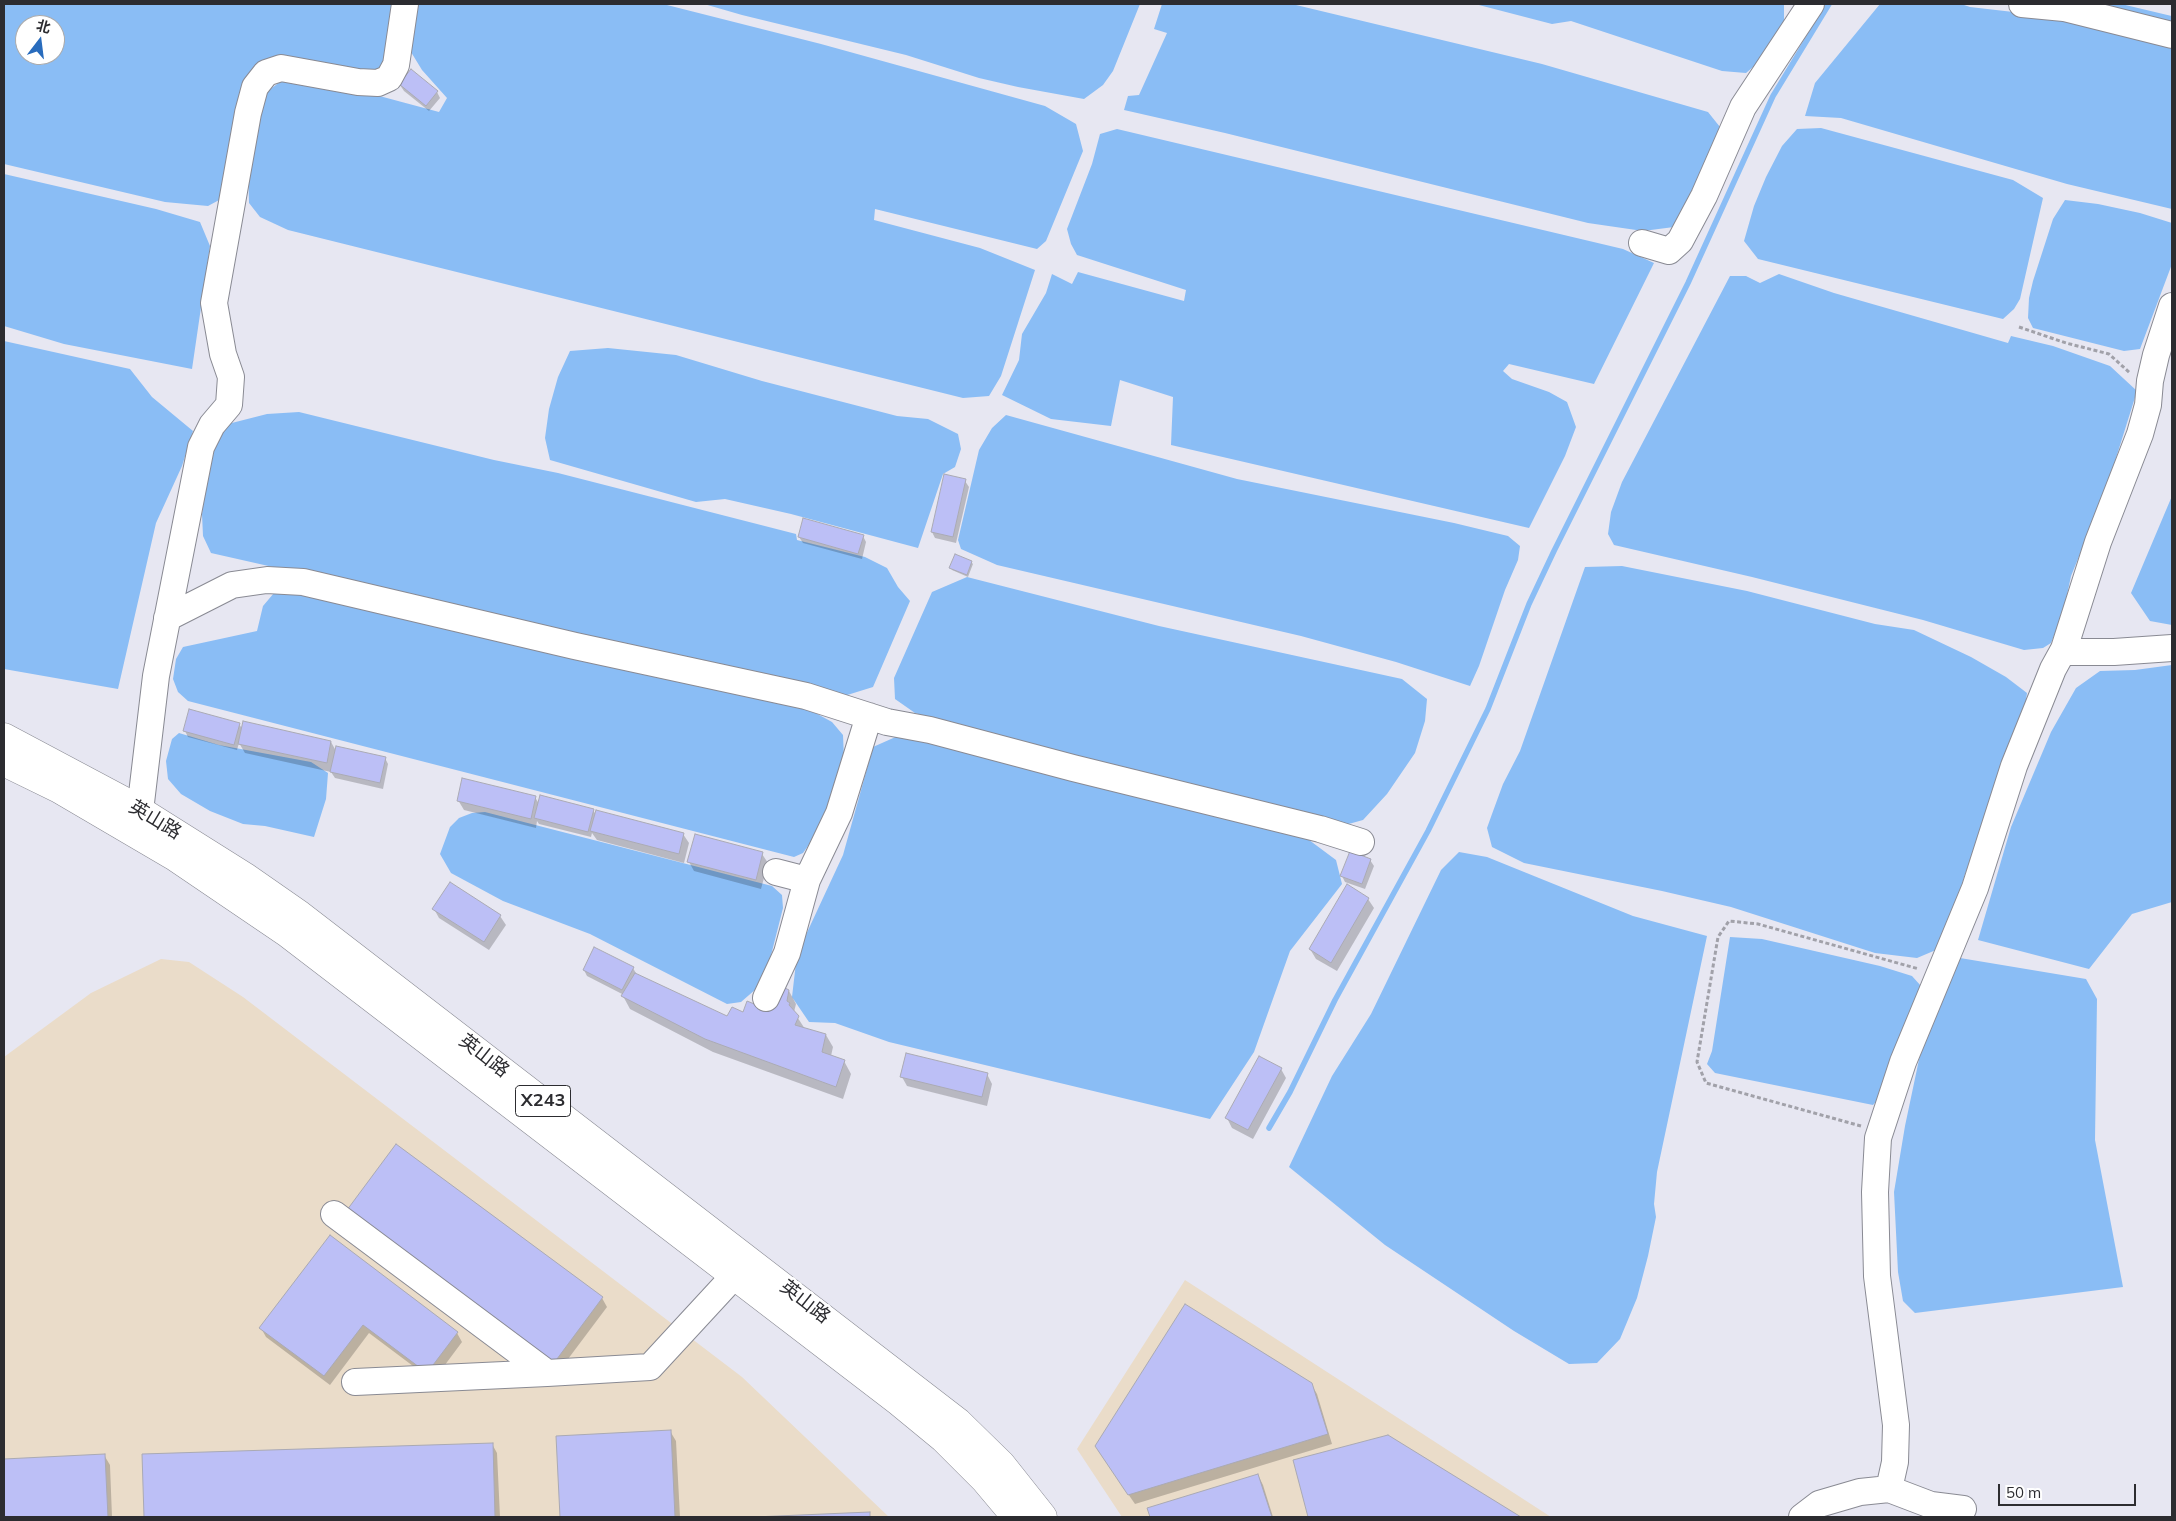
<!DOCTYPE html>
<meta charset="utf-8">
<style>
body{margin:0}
#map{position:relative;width:2176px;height:1521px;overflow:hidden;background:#e7e7f2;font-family:Mulish,"Noto Sans SC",sans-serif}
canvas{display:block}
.frame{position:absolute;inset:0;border:5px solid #2c2c30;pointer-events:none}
.north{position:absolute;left:15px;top:15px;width:50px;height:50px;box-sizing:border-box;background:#fff;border:1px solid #ababac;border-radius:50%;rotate:15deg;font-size:14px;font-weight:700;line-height:20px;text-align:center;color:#2c2c30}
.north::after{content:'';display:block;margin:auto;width:18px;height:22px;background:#296cbd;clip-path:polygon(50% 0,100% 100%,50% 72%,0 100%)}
.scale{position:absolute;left:1998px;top:1484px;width:138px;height:22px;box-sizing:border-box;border:2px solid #2c2c30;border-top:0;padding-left:6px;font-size:15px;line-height:18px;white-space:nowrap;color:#2c2c30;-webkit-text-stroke:4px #fff;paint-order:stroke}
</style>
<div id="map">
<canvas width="2176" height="1521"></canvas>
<div class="frame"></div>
<div class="north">北</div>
<div class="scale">50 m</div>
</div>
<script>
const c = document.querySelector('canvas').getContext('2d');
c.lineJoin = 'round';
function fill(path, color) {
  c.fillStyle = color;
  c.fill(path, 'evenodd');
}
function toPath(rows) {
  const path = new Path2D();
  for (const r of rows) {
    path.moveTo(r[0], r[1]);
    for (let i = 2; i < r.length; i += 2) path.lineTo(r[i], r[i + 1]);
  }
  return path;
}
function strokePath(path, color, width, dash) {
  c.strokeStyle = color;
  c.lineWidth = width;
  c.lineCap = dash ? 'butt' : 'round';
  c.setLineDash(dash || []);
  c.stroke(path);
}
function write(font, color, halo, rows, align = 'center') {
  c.font = font + ' Mulish,"Noto Sans SC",sans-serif';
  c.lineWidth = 5;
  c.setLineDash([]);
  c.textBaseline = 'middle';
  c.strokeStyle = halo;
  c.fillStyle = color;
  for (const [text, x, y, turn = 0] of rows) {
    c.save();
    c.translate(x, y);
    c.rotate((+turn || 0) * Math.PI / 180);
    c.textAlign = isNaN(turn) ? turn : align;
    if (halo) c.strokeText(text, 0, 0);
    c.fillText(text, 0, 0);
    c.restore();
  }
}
const industrial = toPath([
 [161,959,189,962,243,997,742,1377,889,1517,4,1517,4,1057,91,993],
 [1185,1280,1551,1517,1122,1517,1077,1449]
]);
const water = toPath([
 [4,4,397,4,386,72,280,62,221,199,208,206,165,202,4,164],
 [25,25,55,25,55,55,25,55],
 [416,4,663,4,821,44,1045,106,1076,124,1083,151,1046,241,1037,249,875,209,874,220,980,248,1035,270,1001,376,989,396,963,398,288,230,260,217,249,203,248,164,265,93,284,79,372,94,439,112,447,98,422,70,411,52,413,22],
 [704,4,1140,4,1113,71,1103,85,1084,99,1018,87,979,78,906,55,742,15],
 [1162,4,1296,5,1542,64,1708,112,1720,127,1717,144,1674,227,1643,231,1588,223,1225,133,1124,110,1128,96,1139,95,1167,33,1154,29],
 [1475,4,1784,4,1784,22,1773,50,1746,73,1722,71,1571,21,1552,24],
 [1880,4,1961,4,1970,7,2048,16,2172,44,2172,209,2067,184,1841,118,1805,116,1815,83],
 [1821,128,2013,180,2043,198,2020,299,2014,309,2003,319,1758,259,1744,241,1754,206,1766,177,1782,146,1797,129],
 [1117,129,1623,249,1654,263,1594,384,1509,364,1503,371,1512,379,1549,392,1567,402,1576,427,1565,456,1529,528,1171,445,1173,397,1120,380,1111,426,1051,419,1002,395,1019,360,1022,334,1046,293,1052,274,1072,284,1078,272,1184,301,1186,290,1077,255,1071,244,1067,229,1092,164,1100,134],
 [4,174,156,209,200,222,210,246,192,369,64,344,4,326],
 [2065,200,2098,204,2140,213,2172,223,2172,264,2140,349,2124,351,2033,328,2028,318,2029,298,2033,281,2053,219],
 [1779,274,1834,293,2008,343,2011,336,2053,346,2110,366,2137,391,2106,490,2071,576,2063,614,2051,643,2043,648,2024,650,1923,620,1752,577,1614,545,1608,534,1611,512,1622,482,1730,276,1746,276,1760,283],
 [4,341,130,369,152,397,193,431,182,466,156,523,118,689,4,669],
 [608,348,676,355,762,381,897,416,928,419,958,434,961,449,955,467,943,474,918,548,791,514,725,499,696,502,550,460,545,438,549,409,558,377,570,351],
 [299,412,494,460,558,473,796,534,797,540,865,557,887,568,898,587,910,601,873,687,844,696,211,553,203,536,202,514,206,484,220,426,267,414],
 [1006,415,1237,479,1454,523,1508,536,1520,546,1518,560,1505,590,1479,666,1470,686,1396,662,1301,636,997,565,961,549,958,540,979,450,992,428],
 [2172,496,2172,625,2150,621,2131,593],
 [1622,566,1747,591,1875,624,1914,630,1971,657,2006,677,2027,693,2023,721,1965,874,1943,947,1917,958,1875,953,1731,907,1662,891,1524,863,1492,847,1487,828,1492,814,1503,784,1520,751,1585,567],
 [967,577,1159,626,1402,679,1427,699,1425,721,1415,753,1387,794,1363,820,1345,825,969,729,915,713,895,699,894,678,932,592],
 [296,592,645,670,812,711,832,722,843,735,844,758,820,829,803,853,794,857,188,701,178,692,173,679,176,659,183,647,257,631,263,606,274,593],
 [2172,665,2172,902,2132,914,2089,969,1978,940,2011,827,2051,732,2076,688,2100,671,2135,670],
 [179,733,219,745,311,762,328,773,326,799,314,837,265,826,243,824,210,811,181,794,168,779,166,761,172,739],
 [900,735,1301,834,1336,860,1342,884,1290,951,1254,1052,1210,1119,889,1042,835,1023,809,1022,792,997,797,954,843,855,873,747],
 [485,812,772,886,782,895,783,908,766,975,756,989,741,1002,727,1004,590,934,503,901,451,873,440,854,450,827,459,818,472,813],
 [1459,852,1487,857,1633,916,1707,936,1657,1172,1654,1204,1656,1217,1648,1256,1637,1298,1620,1339,1597,1363,1569,1364,1514,1331,1385,1245,1289,1167,1332,1076,1371,1014,1441,870],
 [1730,937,1762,939,1880,966,1912,976,1921,986,1882,1095,1873,1105,1715,1073,1707,1064,1712,1051],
 [1960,958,2086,979,2097,999,2095,1140,2123,1287,1915,1313,1903,1301,1898,1272,1894,1192,1905,1126,1921,1050]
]);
const shadow = toPath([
 [400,85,437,92,440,98,429,111,404,91],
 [965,481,969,487,956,543,935,538,932,532],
 [863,536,866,542,862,559,803,543,799,537],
 [971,562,973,564,968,577,952,570,951,568],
 [239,724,243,730,331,742,336,751,385,758,388,764,383,789,335,778,331,772,245,753,239,743,237,750,188,737,185,731],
 [535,797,539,804,593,810,596,815,683,834,689,843,684,863,597,840,592,833,591,837,539,824,537,821,536,828,464,810,458,800],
 [762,854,768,863,761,889,694,871,689,862],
 [1370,860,1374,866,1365,889,1345,882,1342,876],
 [1368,899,1374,908,1337,971,1316,959,1310,949],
 [434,909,500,916,506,925,489,950,439,918],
 [633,968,637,975,727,1018,744,1014,770,1012,789,991,796,1004,794,1012,805,1029,826,1035,833,1047,831,1056,844,1061,851,1074,843,1099,713,1052,630,1009,623,996,624,995,587,976,584,970],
 [1281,1069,1286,1078,1253,1139,1232,1128,1227,1118],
 [987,1074,992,1084,987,1106,907,1086,902,1077],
 [354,1219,602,1298,607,1307,559,1371],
 [330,1237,457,1333,462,1342,433,1381,369,1333,330,1385,266,1337,261,1328],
 [1311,1384,1317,1394,1332,1444,1135,1504,1102,1456],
 [670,1431,676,1441,680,1517,561,1517,557,1437],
 [1388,1437,1519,1517,1309,1517,1294,1461],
 [492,1444,497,1453,500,1517,146,1517,143,1455],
 [104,1455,110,1465,112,1517,4,1517,4,1460],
 [1258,1475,1263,1485,1273,1517,1151,1517,1149,1509],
 [869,1514,871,1517,784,1517]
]);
const stream = toPath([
 [2109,4,2172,19],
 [1269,1128,1290,1092,1335,1000,1428,831,1488,709,1529,604,1554,551,1688,283,1773,96,1829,4]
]);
const building = toPath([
 [411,69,438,91,426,106,399,84,411,69],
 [944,474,966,479,953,537,931,532,944,474],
 [803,518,864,535,858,554,798,537,803,518],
 [955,554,972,561,967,575,949,568,955,554],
 [189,709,240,723,234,745,183,731,189,709],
 [243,721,331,741,327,763,238,744,243,721],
 [336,746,386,757,380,783,330,772,336,746],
 [462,778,536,796,531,819,457,801,462,778],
 [540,795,594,809,588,832,534,818,540,795],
 [596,810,684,833,679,854,590,831,596,810],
 [695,834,763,852,756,880,687,862,695,834],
 [1350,851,1371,859,1362,884,1340,876,1350,851],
 [450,882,501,915,484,942,432,909,450,882],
 [1347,884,1369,898,1331,963,1309,949,1347,884],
 [594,947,634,967,622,990,583,970,594,947],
 [635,973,727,1016,732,1007,743,1012,747,1001,769,1010,777,984,789,990,787,1001,790,1003,789,1005,799,1016,795,1025,826,1034,822,1052,845,1060,836,1087,705,1039,621,996,635,973],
 [906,1053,988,1073,982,1097,900,1077,906,1053],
 [1259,1056,1282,1068,1248,1130,1225,1118,1259,1056],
 [396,1144,603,1297,554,1363,347,1210,396,1144],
 [330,1235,458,1332,427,1373,363,1325,324,1376,259,1328,330,1235],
 [1185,1304,1312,1383,1328,1434,1128,1495,1095,1446,1185,1304],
 [671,1430,675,1517,560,1517,556,1436,671,1430],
 [1388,1435,1521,1517,1308,1517,1293,1460,1388,1435],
 [493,1443,495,1517,144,1517,142,1454,493,1443],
 [105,1454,108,1517,4,1517,4,1459,105,1454],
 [1258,1474,1272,1517,1150,1517,1147,1508,1258,1474],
 [870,1512,870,1517,754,1517,870,1512]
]);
const path = toPath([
 [2019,327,2066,343,2109,354,2130,373],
 [1861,1126,1706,1083,1697,1062,1718,937,1729,921,1758,924,1919,969]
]);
const minor = toPath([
 [2022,4,2064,8,2172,35],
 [1642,243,1669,251,1680,241,1704,196,1743,107,1811,4],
 [167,618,232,585,267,580,303,582,575,646,806,696,887,722,930,730,1073,768,1320,829,1361,842],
 [2063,652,2114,652,2172,648],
 [140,811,156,676,201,447,212,425,229,405,231,377,223,354,214,303,248,113,255,87,266,73,281,68,358,82,378,83,389,78,396,65,405,4],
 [776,872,807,880],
 [766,998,787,953,807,880,839,813,869,716],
 [334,1214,547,1373,650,1367,734,1276],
 [355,1382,547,1373],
 [1889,1489,1895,1462,1896,1425,1877,1276,1875,1192,1878,1138,1903,1062,1975,888,2014,766,2053,669,2064,649,2098,542,2140,434,2148,405,2150,381,2156,355,2172,306],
 [1802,1517,1819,1504,1860,1492,1889,1489,1931,1505,1963,1509]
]);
const major = toPath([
 [4,737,128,803,244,876,300,915,958,1422,1001,1464,1043,1517],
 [4,762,59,789,175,857,287,933,899,1402,944,1439,984,1479,1016,1517]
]);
const shields = [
 [543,1101,55]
];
const shieldNames = [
 ["X243",543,1101]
];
const streetNames = [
 ["英山路",155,820,31],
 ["英山路",484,1056,38],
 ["英山路",805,1302,38]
];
fill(industrial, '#eadcc9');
fill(water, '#8abdf5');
fill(shadow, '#0003');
strokePath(stream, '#8abdf5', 5.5);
fill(building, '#bcbff6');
strokePath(building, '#aaaab4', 1);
strokePath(minor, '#898a93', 28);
strokePath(major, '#898a93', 29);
strokePath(path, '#a1a1a9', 3, [4, 2.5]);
strokePath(minor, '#fff', 26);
strokePath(major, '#fff', 28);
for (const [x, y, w] of shields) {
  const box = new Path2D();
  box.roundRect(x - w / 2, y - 15.5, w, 31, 4);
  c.fillStyle = '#fff';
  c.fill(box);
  strokePath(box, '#2c2c30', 1);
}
write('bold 18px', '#2c2c30', null, shieldNames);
write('19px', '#2c2c30', '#fff', streetNames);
</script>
